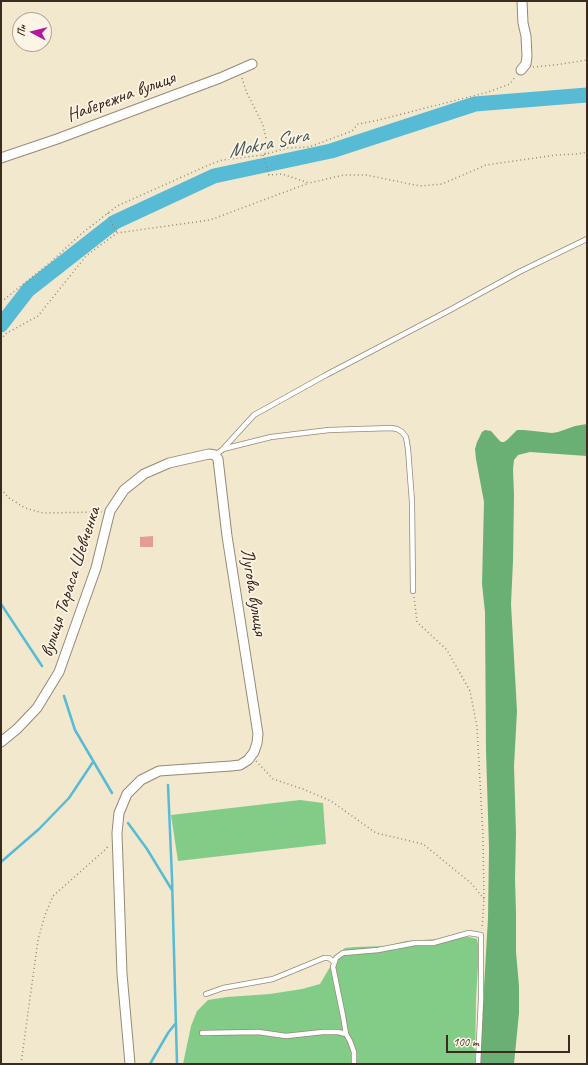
<!DOCTYPE html>
<meta charset="utf-8">
<style>
body{margin:0}
#map{position:relative;width:588px;height:1065px;overflow:hidden;background:#f2e8cd;font-family:Caveat,sans-serif}
canvas{display:block}
.frame{position:absolute;inset:0;border:2px solid #3b2a1e;pointer-events:none}
.north{position:absolute;left:12px;top:12px;width:40px;height:40px;box-sizing:border-box;background:#fcf5e5;border:1px solid #afa495;border-radius:50%;rotate:277deg;font-size:11px;font-weight:700;line-height:16px;text-align:center;color:#3b2a1e}
.north::after{content:'';display:block;margin:auto;width:14px;height:18px;background:#b5179e;clip-path:polygon(50% 0,100% 100%,50% 72%,0 100%)}
.scale{position:absolute;left:446px;top:1035px;width:124px;height:18px;box-sizing:border-box;border:2px solid #3b2a1e;border-top:0;padding-left:5px;font-size:12px;line-height:14px;white-space:nowrap;color:#3b2a1e;-webkit-text-stroke:3px #fcf5e5;paint-order:stroke}
</style>
<div id="map">
<canvas width="588" height="1065"></canvas>
<div class="frame"></div>
<div class="north">Пн</div>
<div class="scale">100 m</div>
</div>
<script>
const c = document.querySelector('canvas').getContext('2d');
c.lineJoin = 'round';
function fill(path, color) {
  c.fillStyle = color;
  c.fill(path, 'evenodd');
}
function toPath(rows) {
  const path = new Path2D();
  for (const r of rows) {
    path.moveTo(r[0], r[1]);
    for (let i = 2; i < r.length; i += 2) path.lineTo(r[i], r[i + 1]);
  }
  return path;
}
function strokePath(path, color, width, dash) {
  c.strokeStyle = color;
  c.lineWidth = width;
  c.lineCap = dash ? 'butt' : 'round';
  c.setLineDash(dash || []);
  c.stroke(path);
}
function write(font, color, halo, rows, align = 'center') {
  c.font = font + ' Caveat,sans-serif';
  c.lineWidth = 3.5;
  c.setLineDash([]);
  c.textBaseline = 'middle';
  c.strokeStyle = halo;
  c.fillStyle = color;
  for (const [text, x, y, turn = 0] of rows) {
    c.save();
    c.translate(x, y);
    c.rotate((+turn || 0) * Math.PI / 180);
    c.textAlign = isNaN(turn) ? turn : align;
    if (halo) c.strokeText(text, 0, 0);
    c.fillText(text, 0, 0);
    c.restore();
  }
}
const green = toPath([
 [300,800,323,803,326,844,178,861,171,815],
 [469,937,477,939,479,949,476,1000,475,1064,183,1064,191,1026,197,1011,208,1000,227,997,270,994,302,989,320,984,330,967,333,958,345,948,355,947,387,946,406,941]
]);
const forest = toPath([
 [587,424,587,456,530,452,518,455,514,460,513,469,514,495,513,561,511,604,517,711,514,766,516,833,515,879,516,912,516,952,519,986,519,1013,514,1064,481,1064,481,1039,488,918,489,848,486,751,485,612,482,584,484,502,476,459,475,449,477,442,482,432,485,430,491,431,498,439,501,442,504,442,507,440,517,430,524,430,552,433,558,432,575,426]
]);
const stream = toPath([
 [1,604,42,666],
 [64,696,75,730,112,793],
 [168,785,172,878,177,1064],
 [128,823,147,849,172,890],
 [1,862,39,829,69,798,93,762],
 [150,1064,168,1033,175,1024]
]);
const river = toPath([
 [1,325,28,290,115,222,214,176,331,151,475,104,587,95]
]);
const building = toPath([
 [153,536,153,547,140,547,140,537]
]);
const path = toPath([
 [533,67,555,65,587,60],
 [242,78,246,91,263,125,267,143,265,154],
 [263,155,269,175,282,174,309,183,344,175,366,175,420,186,442,184,486,165,556,155,577,154,587,152],
 [108,213,110,220,117,233],
 [1,302,52,261,81,234,117,206,211,164,222,160,263,155,287,148,309,147,352,131,358,124,379,120,488,92,510,84,515,77],
 [1,340,5,334,38,316,86,256,117,233,210,220,309,183],
 [1,489,9,498,25,508,43,513,102,512],
 [414,597,417,622,447,650,470,691,477,727,483,836,484,899,482,929],
 [256,761,273,779,303,789,331,801,376,833,423,844,471,883,484,899],
 [21,1064,38,940,45,915,53,896,106,849,109,845]
]);
const lane = toPath([
 [223,449,271,437,329,430,391,428,397,429,402,432,406,437,408,449,412,502,413,591],
 [215,455,222,450,254,415,326,375,450,310,519,272,587,239],
 [206,994,223,988,273,979,324,958,329,958,334,962],
 [202,1033,258,1032,286,1036,323,1032,338,1032,346,1034],
 [354,1064,354,1052,350,1041,346,1034,343,1016,333,967,336,958,343,953,378,950,415,943,433,943,469,933,481,935,481,999,478,1064]
]);
const street = toPath([
 [521,70,526,64,527,56,526,36,523,23,522,1],
 [1,158,57,139,220,78,252,64],
 [1,742,17,729,37,708,59,672,96,568,110,511,124,490,144,474,169,463,209,454,215,455,218,459,227,536,258,734,257,743,254,752,248,760,240,765,231,766,159,771,141,780,127,794,119,813,117,833,122,974,130,1064]
]);
const streetNames = [
 ["Набережна вулиця",121,97,-20],
 ["вулиця Тараса Шевченка",71,582,-72],
 ["Лугова вулиця",253,592,81]
];
const waterNames = [
 ["Mokra Sura",268,144,-12]
];
fill(green, '#83cc88');
fill(forest, '#6ab074');
strokePath(stream, '#57bbd5', 2.5);
strokePath(river, '#57bbd5', 15);
fill(building, '#e59c94');
strokePath(lane, '#968976', 6);
strokePath(street, '#968976', 11);
strokePath(path, '#968976', 1.5, [1, 3]);
strokePath(lane, '#fff', 4.5);
strokePath(street, '#fff', 9);
write('19px', '#3b2a1e', '#fcf5e5', streetNames);
write('italic 20px', '#435655', '#fcf5e5', waterNames);
</script>
